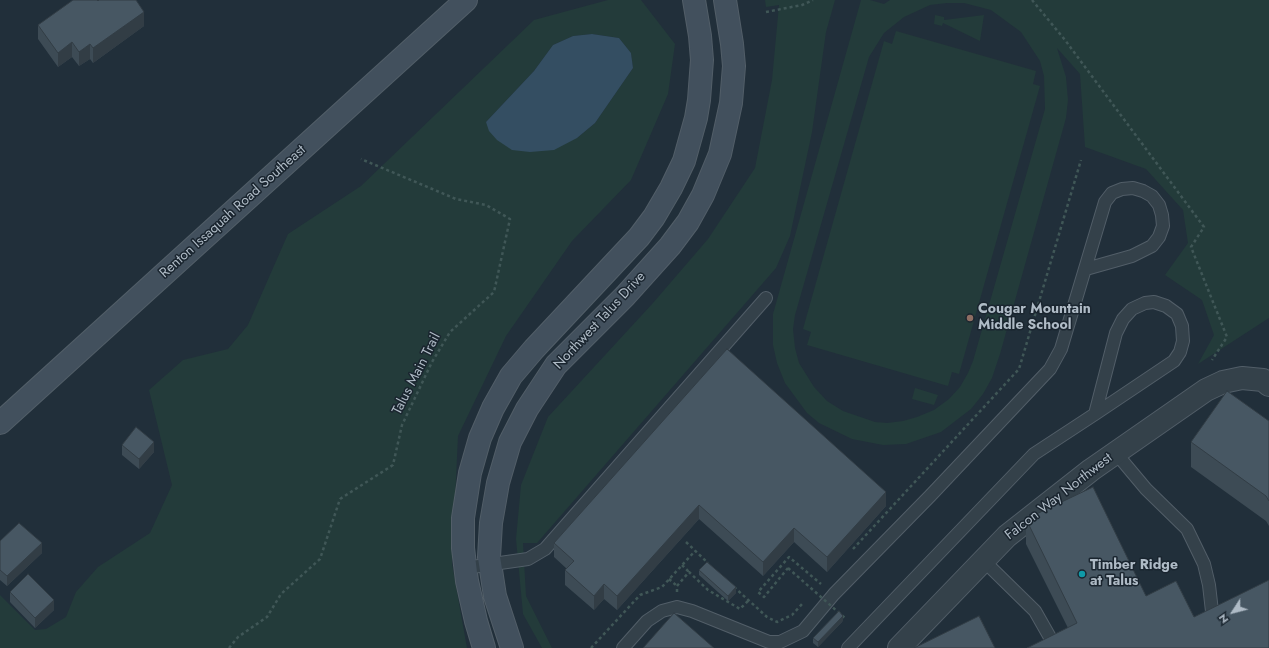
<!DOCTYPE html>
<style>
body{margin:0}
#map{position:relative;width:1269px;height:648px;overflow:hidden;background:#212f3a;font-family:Jost,sans-serif}
canvas{display:block}
.north{position:absolute;left:1213px;top:592px;width:40px;height:40px;-webkit-text-stroke:3px #1a252f;paint-order:stroke;rotate:234deg;font-size:11px;font-weight:700;line-height:16px;text-align:center;color:#afbbc6}
.north::after{content:'';display:block;margin:auto;width:14px;height:18px;background:#afbbc6;clip-path:polygon(50% 0,100% 100%,50% 72%,0 100%)}
</style>
<div id="map">
<canvas width="1269" height="648"></canvas>
<div class="north">N</div>
</div>
<script>
const c = document.querySelector('canvas').getContext('2d');
c.lineJoin = 'round';
function fill(path, color) {
  c.fillStyle = color;
  c.fill(path, 'evenodd');
}
function toPath(rows) {
  const path = new Path2D();
  for (const r of rows) {
    path.moveTo(r[0], r[1]);
    for (let i = 2; i < r.length; i += 2) path.lineTo(r[i], r[i + 1]);
  }
  return path;
}
function strokePath(path, color, width, dash) {
  c.strokeStyle = color;
  c.lineWidth = width;
  c.lineCap = dash ? 'butt' : 'round';
  c.setLineDash(dash || []);
  c.stroke(path);
}
function write(font, color, halo, rows, align = 'center') {
  c.font = font + ' Jost,sans-serif';
  c.lineWidth = 3;
  c.setLineDash([]);
  c.textBaseline = 'middle';
  c.strokeStyle = halo;
  c.fillStyle = color;
  for (const [text, x, y, turn = 0] of rows) {
    c.save();
    c.translate(x, y);
    c.rotate((+turn || 0) * Math.PI / 180);
    c.textAlign = isNaN(turn) ? turn : align;
    if (halo) c.strokeText(text, 0, 0);
    c.fillText(text, 0, 0);
    c.restore();
  }
}
const green = toPath([
 [608,0,641,0,675,44,668,94,631,180,572,241,506,336,458,436,452,564,467,648,0,648,0,595,35,630,46,629,66,617,76,592,98,567,150,533,172,485,149,390,183,360,228,349,248,325,288,234,361,186,534,20],
 [592,34,619,38,631,53,633,68,595,123,577,138,486,122,534,71,553,45,573,36],
 [765,0,835,0,826,32,812,132,790,236,776,268,537,543,523,543,526,596,552,648,542,648,523,614,516,539,521,485,548,417,653,303,708,239,755,168,772,80,779,5,766,7],
 [861,0,870,0,884,4,890,0,1269,0,1269,318,1198,364,1214,335,1202,300,1165,275,1188,243,1183,210,1146,169,1085,147,1080,74,1057,48,1066,77,1068,100,1066,118,1000,354,992,378,983,394,971,409,941,432,906,444,883,445,852,439,819,423,807,413,785,383,777,363,773,345,773,314],
 [947,3,964,3,991,10,1021,32,1040,61,1044,76,1045,109,973,361,968,373,960,387,949,399,934,410,917,417,903,421,887,423,875,422,843,411,827,401,814,387,799,363,795,348,793,329,795,315,869,57,884,33,904,17,930,5],
 [935,15,944,17,944,20,984,15,980,41,943,23,942,26,934,24],
 [896,31,1036,71,1033,84,1040,86,959,374,952,372,948,386,807,345,811,332,803,329,884,41,892,44],
 [915,388,938,395,934,405,912,399]
]);
const water = toPath([
 [592,34,619,38,631,53,633,68,595,123,577,138,554,150,530,152,512,150,497,140,489,131,486,122,534,71,553,45,573,36]
]);
const path = toPath([
 [1032,0,1065,40,1204,227,1191,247,1227,337,1212,360],
 [766,12,802,5,813,0],
 [686,542,708,563],
 [853,549,1019,369,1081,160],
 [682,565,689,572],
 [788,568,764,597,758,592,789,557,821,584],
 [669,579,677,586],
 [734,587,767,617,777,622,792,615,803,603],
 [677,592,677,586,689,572,708,590,740,609,749,600],
 [229,648,238,637,267,617,281,594,320,559,340,499,393,465,402,425,432,362,450,332,494,292,510,219,486,205,456,199,361,159],
 [591,648,640,595,662,587,695,551]
]);
const lane = toPath([
 [1115,452,1146,489,1187,529,1204,564,1209,585,1213,620],
 [984,561,1035,611,1056,648],
 [465,568,528,559,545,549,766,298],
 [623,648,647,621,662,611,677,607,692,611,769,642,780,642,803,631,834,594,931,495,1050,369,1061,349,1105,202,1112,193,1122,189,1133,188,1143,191,1152,196,1159,205,1162,215,1163,226,1159,237,1152,246,1132,256,1086,269],
 [848,648,1034,454,1095,414,1174,361,1180,352,1183,341,1182,326,1177,314,1166,306,1154,302,1145,303,1132,309,1123,319,1116,333,1095,414]
]);
const street = toPath([
 [899,648,1007,536,1091,470,1206,390,1223,382,1242,378,1263,380,1269,385]
]);
const secondary = toPath([
 [0,423,466,0],
 [484,648,476,621,467,581,463,548,463,518,470,473,480,438,493,408,511,376,534,349,639,237,654,217,671,188,684,161,696,118,699,100,702,60,700,36,694,0],
 [512,648,495,596,489,557,491,523,498,483,510,442,527,409,556,365,625,296,670,246,688,222,703,195,720,154,731,103,734,66,732,44,725,0]
]);
const pathBridge = toPath([
 [788,568,846,619]
]);
const wall = toPath([
 [98,1,144,26,93,63,90,59,79,66,72,57,58,67,38,39,38,25],
 [727,349,886,506,827,572,794,542,763,576,699,519,617,610,604,599,594,610,565,585,565,570,567,569,554,557,554,543],
 [1269,421,1269,526,1266,521,1191,467,1191,442],
 [122,445,154,452,139,469,122,455],
 [1026,519,1146,596,1194,617,1269,648,1068,628,1026,544],
 [0,541,42,553,7,586,0,580],
 [699,570,736,593,728,601,699,575],
 [10,592,54,610,35,628,10,602],
 [843,621,818,647,813,643,813,638]
]);
const shadedWall = toPath([
 [144,12,144,26,93,63,93,48],
 [72,42,72,57,58,67,58,53],
 [90,44,90,59,79,66,79,52],
 [154,442,154,452,139,469,139,459],
 [886,492,886,506,827,572,827,557],
 [699,505,699,519,617,610,617,596],
 [794,528,794,542,763,576,763,562],
 [42,543,42,553,7,586,7,576],
 [604,584,604,599,594,610,594,596],
 [736,587,736,593,728,601,728,596],
 [54,600,54,610,35,628,35,618],
 [843,616,843,621,818,647,818,642]
]);
const building = toPath([
 [73,0,97,0,98,1,99,0,136,0,144,12,93,48,90,44,79,52,72,42,58,53,38,25,73,0],
 [727,349,886,492,827,557,794,528,763,562,699,505,617,596,604,584,594,596,565,570,574,561,554,543,727,349],
 [1227,391,1269,421,1269,501,1266,496,1191,442,1227,391],
 [136,427,154,442,139,459,122,445,136,427],
 [1093,487,1146,596,1176,581,1194,617,1269,580,1269,648,1027,648,1077,623,1026,519,1093,487],
 [19,523,42,543,7,576,0,570,0,541,19,523],
 [707,562,736,587,728,596,699,570,707,562],
 [28,574,54,600,35,618,10,592,28,574],
 [839,611,843,616,818,642,813,638,839,611],
 [674,613,714,648,643,648,674,613],
 [979,616,995,648,914,648,979,616]
]);
const markers = [
 [970,318,4,"#8d6e63"],
 [1082,574,4,"#0f9aa8"]
];
const streetNames = [
 ["Renton Issaquah Road Southeast",233,212,-42],
 ["Northwest Talus Drive",600,321,-47],
 ["Talus Main Trail",417,374,-63],
 ["Falcon Way Northwest",1059,497,-38]
];
const poiNames = [
 ["Cougar Mountain",978,310],
 ["Middle School",978,326],
 ["Timber Ridge",1090,566],
 ["at Talus",1090,582]
];
fill(green, '#233b3a');
fill(water, '#344e62');
strokePath(lane, '#525e68', 14);
strokePath(street, '#525e68', 24);
strokePath(secondary, '#525e68', 24);
strokePath(path, '#405757', 2.5, [3, 3]);
strokePath(lane, '#34414a', 12);
strokePath(street, '#34414a', 22);
strokePath(secondary, '#42505d', 22);
strokePath(pathBridge, '#405757', 2.5, [3, 3]);
fill(wall, '#3d4b55');
fill(shadedWall, '#323d45');
fill(building, '#475763');
strokePath(building, '#323d45', 1);
for (const [x, y, r, color] of markers) {
  const dot = new Path2D();
  dot.arc(x, y, r, 0, 2 * Math.PI);
  c.fillStyle = color;
  c.fill(dot);
  strokePath(dot, '#1a252f', 1.5);
}
write('14px', '#afbbc6', '#1a252f', streetNames);
write('bold 14px', '#afbbc6', '#1a252f', poiNames, 'left');
</script>
